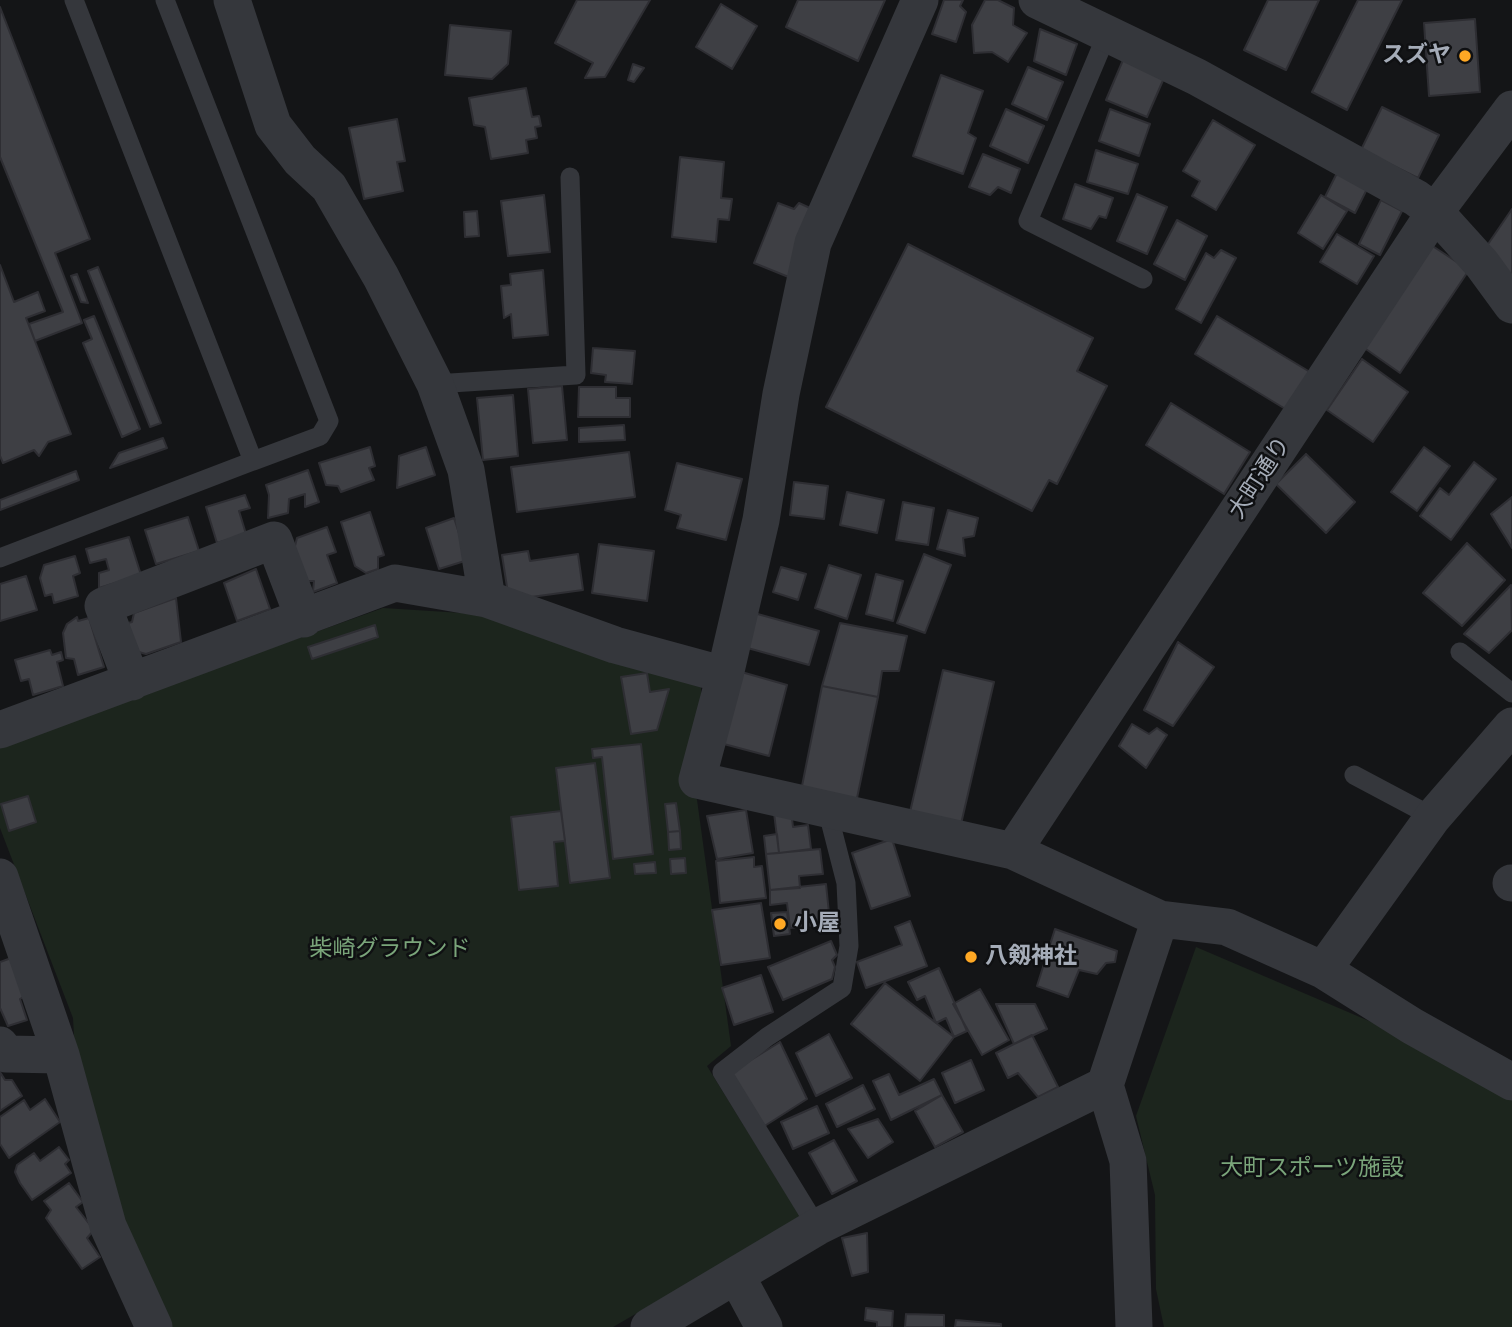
<!DOCTYPE html>
<meta charset="utf-8">
<style>
body{margin:0}
canvas{display:block;background:#141517}
</style>
<canvas width="1512" height="1327"></canvas>
<script>
const c = document.querySelector('canvas').getContext('2d');
c.lineJoin = 'round';
function fill(path, color) {
  c.fillStyle = color;
  c.fill(path, 'evenodd');
}
function toPath(rows) {
  const path = new Path2D();
  for (const r of rows) {
    path.moveTo(r[0], r[1]);
    for (let i = 2; i < r.length; i += 2) path.lineTo(r[i], r[i + 1]);
  }
  return path;
}
function strokePath(path, color, width, dash) {
  c.strokeStyle = color;
  c.lineWidth = width;
  c.lineCap = dash ? 'butt' : 'round';
  c.setLineDash(dash || []);
  c.stroke(path);
}
function write(font, color, halo, rows, align = 'center') {
  c.font = font + ' Manrope,"Noto Sans JP",sans-serif';
  c.lineWidth = 5;
  c.setLineDash([]);
  c.textBaseline = 'middle';
  c.strokeStyle = halo;
  c.fillStyle = color;
  for (const [text, x, y, turn = 0] of rows) {
    c.save();
    c.translate(x, y);
    c.rotate((+turn || 0) * Math.PI / 180);
    c.textAlign = isNaN(turn) ? turn : align;
    if (halo) c.strokeText(text, 0, 0);
    c.fillText(text, 0, 0);
    c.restore();
  }
}
const green = toPath([
 [383,608,478,614,701,682,701,695,685,762,697,800,731,1046,707,1066,801,1218,613,1327,168,1327,120,1214,75,1051,73,1018,0,828,0,745],
 [1196,947,1383,1027,1512,1100,1512,1327,1164,1327,1156,1289,1155,1195,1136,1116]
]);
const building = toPath([
 [577,0,650,0,605,77,585,78,593,63,555,43,577,0],
 [798,0,885,0,858,61,786,27,798,0],
 [944,0,963,0,960,6,966,12,956,42,932,34,944,0],
 [985,0,998,0,1014,8,1013,25,1027,33,1008,62,992,52,974,53,972,25,985,0],
 [1268,0,1319,0,1286,70,1244,50,1268,0],
 [1358,0,1402,0,1347,110,1312,92,1358,0],
 [721,4,757,26,732,69,696,47,721,4],
 [0,7,90,239,55,253,82,323,35,341,29,324,63,312,0,157,0,7],
 [1475,19,1480,92,1429,96,1424,23,1475,19],
 [450,25,511,31,508,64,492,79,445,75,450,25],
 [1040,29,1077,44,1066,75,1034,61,1040,29],
 [1123,60,1164,78,1147,117,1106,100,1123,60],
 [633,64,644,68,634,82,628,80,633,64],
 [1028,67,1063,82,1047,120,1012,104,1028,67],
 [941,75,983,91,968,133,976,138,963,174,913,156,941,75],
 [526,88,532,117,539,116,541,126,535,127,537,138,526,140,528,153,491,159,485,127,474,125,469,98,526,88],
 [1382,107,1439,135,1418,178,1361,150,1382,107],
 [1006,109,1044,126,1028,163,990,146,1006,109],
 [1110,109,1150,124,1139,156,1099,141,1110,109],
 [397,119,405,161,397,162,403,191,364,199,349,128,397,119],
 [1213,120,1255,145,1216,210,1192,196,1200,181,1183,171,1213,120],
 [1096,150,1138,164,1128,194,1087,182,1096,150],
 [983,154,1020,169,1011,193,998,187,990,195,969,187,983,154],
 [680,157,724,162,721,198,732,199,729,220,718,219,716,242,672,237,680,157],
 [1339,169,1369,185,1355,213,1325,197,1339,169],
 [1075,184,1113,198,1106,218,1099,216,1091,229,1063,219,1075,184],
 [1137,194,1167,207,1147,254,1117,241,1137,194],
 [544,195,550,252,508,256,501,201,544,195],
 [1321,195,1347,211,1323,249,1298,233,1321,195],
 [1381,200,1402,211,1380,255,1359,244,1381,200],
 [778,203,794,209,799,203,810,208,791,278,754,263,778,203],
 [1512,209,1512,288,1484,250,1512,209],
 [477,211,479,236,465,237,464,212,477,211],
 [1177,220,1207,236,1185,280,1154,264,1177,220],
 [1337,234,1374,256,1357,284,1320,262,1337,234],
 [908,244,1093,338,1077,371,1107,386,1057,484,1049,480,1032,511,826,407,908,244],
 [1431,245,1469,270,1400,373,1363,347,1431,245],
 [1221,250,1236,258,1201,323,1176,309,1206,253,1214,258,1221,250],
 [0,265,14,302,38,292,45,311,26,318,71,434,48,442,39,456,34,450,3,463,0,456,0,265],
 [98,267,161,423,150,427,88,271,98,267],
 [543,270,548,335,513,338,511,314,504,318,501,286,511,285,510,274,543,270],
 [77,274,88,303,81,302,71,276,77,274],
 [94,316,140,429,122,437,83,343,92,339,84,320,94,316],
 [1217,316,1310,372,1287,410,1195,354,1217,316],
 [593,348,635,351,632,384,605,382,606,375,591,373,593,348],
 [1362,359,1408,392,1373,442,1327,410,1362,359],
 [562,386,567,440,533,443,528,389,562,386],
 [579,387,616,387,616,398,630,398,630,417,578,417,579,387],
 [513,395,518,456,483,460,477,398,513,395],
 [1171,403,1250,452,1224,494,1146,445,1171,403],
 [624,425,625,440,579,442,579,428,624,425],
 [163,438,167,448,110,468,119,453,163,438],
 [370,447,375,466,369,468,374,480,341,492,338,486,326,485,319,463,370,447],
 [426,447,435,475,397,488,399,456,426,447],
 [1424,447,1450,466,1417,511,1391,492,1424,447],
 [629,452,635,497,517,512,511,467,629,452],
 [1306,454,1355,502,1326,533,1276,484,1306,454],
 [1474,462,1496,479,1451,540,1420,516,1440,488,1449,495,1474,462],
 [677,463,742,479,726,540,677,528,681,515,665,510,677,463],
 [308,470,319,502,305,507,305,494,289,499,288,513,268,518,269,495,266,485,308,470],
 [76,471,79,480,0,510,0,500,76,471],
 [794,482,828,486,824,519,790,515,794,482],
 [847,492,884,500,877,533,840,525,847,492],
 [245,495,250,508,239,511,246,534,217,543,206,507,245,495],
 [1512,497,1512,548,1491,514,1512,497],
 [903,502,934,508,928,545,896,540,903,502],
 [948,510,978,518,974,536,963,538,965,556,937,549,948,510],
 [370,512,384,555,378,557,378,569,366,573,355,566,341,522,370,512],
 [188,517,199,551,156,564,145,530,188,517],
 [454,518,468,560,439,569,426,528,454,518],
 [327,527,336,552,327,555,337,583,313,592,314,581,304,581,294,550,297,538,327,527],
 [129,537,141,575,99,588,99,573,109,570,106,559,90,563,86,549,129,537],
 [1467,543,1505,580,1462,626,1423,593,1467,543],
 [599,544,654,551,647,601,592,593,599,544],
 [528,551,530,561,578,554,583,590,509,600,502,555,528,551],
 [924,554,951,565,925,633,897,623,924,554],
 [75,556,80,573,73,576,78,596,54,603,52,594,45,596,40,578,44,565,75,556],
 [829,565,861,575,847,619,815,608,829,565],
 [781,567,806,574,798,600,773,592,781,567],
 [256,569,270,609,237,621,224,583,256,569],
 [876,574,903,581,893,621,866,614,876,574],
 [26,576,37,610,0,621,0,584,26,576],
 [1511,585,1512,630,1489,653,1464,634,1511,585],
 [176,598,181,642,146,654,135,651,128,623,132,622,134,613,176,598],
 [754,613,819,631,809,665,744,647,754,613],
 [77,617,78,621,89,618,104,667,78,675,74,659,66,658,63,633,67,624,77,617],
 [840,623,907,636,899,671,882,671,878,697,822,686,840,623],
 [375,625,378,637,312,659,308,647,375,625],
 [1178,642,1214,667,1173,726,1144,710,1178,642],
 [50,650,52,655,61,652,63,660,57,662,63,686,33,695,29,679,21,681,15,660,50,650],
 [943,670,994,682,961,824,910,812,943,670],
 [738,671,787,685,769,756,720,743,738,671],
 [647,673,650,692,669,689,657,730,631,734,621,677,647,673],
 [822,686,878,697,856,803,801,791,822,686],
 [1132,724,1149,734,1157,728,1167,735,1146,768,1119,746,1132,724],
 [641,744,653,854,613,859,602,757,593,758,592,749,641,744],
 [595,763,610,878,570,883,556,768,595,763],
 [28,796,36,822,9,831,1,804,28,796],
 [676,803,680,831,668,832,665,804,676,803],
 [746,810,753,853,717,859,707,816,746,810],
 [791,810,793,827,808,825,811,849,779,853,774,813,791,810],
 [561,811,565,841,554,842,558,886,519,890,511,817,561,811],
 [680,831,681,849,669,850,668,832,680,831],
 [777,834,779,853,766,854,764,836,777,834],
 [892,839,910,896,871,909,852,853,892,839],
 [820,849,823,874,799,876,800,888,770,890,766,854,820,849],
 [754,857,754,867,762,866,766,898,720,903,716,861,754,857],
 [685,858,686,873,671,874,670,859,685,858],
 [655,862,656,873,635,874,634,864,655,862],
 [826,884,830,923,790,928,787,903,770,905,770,890,826,884],
 [761,903,770,958,721,965,712,910,761,903],
 [787,912,790,934,774,936,771,913,787,912],
 [910,921,927,966,866,988,857,962,902,945,895,927,910,921],
 [1055,929,1117,951,1115,962,1106,963,1097,974,1079,970,1068,997,1037,986,1055,929],
 [831,941,837,955,832,960,835,967,832,979,783,1000,768,967,831,941],
 [14,957,26,995,20,999,27,1020,8,1026,0,1008,0,962,14,957],
 [939,968,967,1031,954,1037,946,1018,936,1023,925,996,917,1000,908,982,939,968],
 [761,975,773,1012,734,1025,722,988,761,975],
 [885,983,954,1037,920,1081,851,1024,885,983],
 [980,989,1009,1040,982,1055,953,1004,980,989],
 [996,1004,1035,1004,1047,1029,1014,1044,996,1004],
 [829,1034,852,1078,816,1096,796,1053,829,1034],
 [1032,1035,1058,1087,1038,1097,1018,1073,1008,1078,996,1053,1032,1035],
 [780,1042,807,1099,763,1127,730,1073,780,1042],
 [971,1060,984,1090,955,1103,942,1073,971,1060],
 [0,1072,5,1080,12,1080,22,1096,0,1111,0,1072],
 [889,1074,899,1095,934,1079,942,1095,891,1120,873,1081,889,1074],
 [863,1085,875,1109,837,1127,826,1104,863,1085],
 [942,1095,963,1132,935,1147,915,1111,942,1095],
 [45,1099,60,1122,9,1158,0,1144,0,1117,24,1100,30,1110,45,1099],
 [817,1106,829,1133,793,1149,781,1122,817,1106],
 [878,1119,893,1142,868,1158,848,1129,878,1119],
 [834,1140,857,1181,832,1194,809,1153,834,1140],
 [59,1147,69,1160,65,1164,71,1173,32,1200,20,1183,15,1172,17,1165,34,1153,40,1161,59,1147],
 [69,1183,83,1202,76,1207,94,1230,87,1238,100,1257,82,1269,46,1218,51,1210,44,1201,69,1183],
 [867,1233,868,1272,852,1276,842,1238,867,1233],
 [866,1308,893,1311,892,1327,877,1327,877,1322,865,1320,866,1308],
 [906,1314,944,1315,944,1327,905,1327,906,1314],
 [956,1320,1001,1324,1001,1327,955,1327,956,1320]
]);
const service = toPath([
 [165,0,329,421,320,436,253,461],
 [1107,34,1028,221,1143,279],
 [435,384,576,375,570,177],
 [0,558,253,461,74,0],
 [1460,652,1512,693],
 [1354,775,1433,817],
 [817,1227,722,1072,767,1037,842,988,849,946,846,883,827,809]
]);
const minor = toPath([
 [232,0,273,125,300,160,329,187,381,277,435,384,466,470,487,599],
 [1037,0,1197,77,1416,198,1435,212,1482,264,1512,305],
 [725,675,761,520,781,394,813,243,920,0],
 [132,682,103,606,274,540,304,619],
 [0,730,395,583,487,599,615,645,725,675,697,780,1013,851,1160,919,1227,927,1323,970,1412,1026,1512,1082],
 [1013,851,1435,212,1512,109],
 [0,877,61,1055,108,1226,154,1327],
 [1511,883,1512,883],
 [1323,970,1433,817,1512,726],
 [0,1045,6,1054,61,1055],
 [736,1275,764,1327],
 [649,1327,817,1227,1105,1085],
 [1134,1327,1128,1161,1105,1085,1160,919]
]);
const markers = [
 [1465,56,7,"#ffa824"],
 [780,924,7,"#ffa824"],
 [971,957,7,"#ffa824"]
];
const poiNames = [
 ["スズヤ",1451,56,"right"],
 ["小屋",794,924],
 ["八剱神社",985,957]
];
const streetNames = [
 ["大町通り",1260,478,-57]
];
const parkNames = [
 ["柴崎グラウンド",390,950],
 ["大町スポーツ施設",1312,1169]
];
fill(green, '#1c251d');
fill(building, '#3e3f44');
strokePath(building, '#2e2e33', 2);
strokePath(service, '#35373c', 19);
strokePath(minor, '#35373c', 37);
for (const [x, y, r, color] of markers) {
  const dot = new Path2D();
  dot.arc(x, y, r, 0, 2 * Math.PI);
  c.fillStyle = color;
  c.fill(dot);
  strokePath(dot, '#0f1012', 2.5);
}
write('bold 23px', '#a5acb8', '#0f1012', poiNames, 'left');
write('23px', '#a5acb8', '#0f1012', streetNames);
write('23px', '#7aa57a', '#0f1012', parkNames);
</script>
